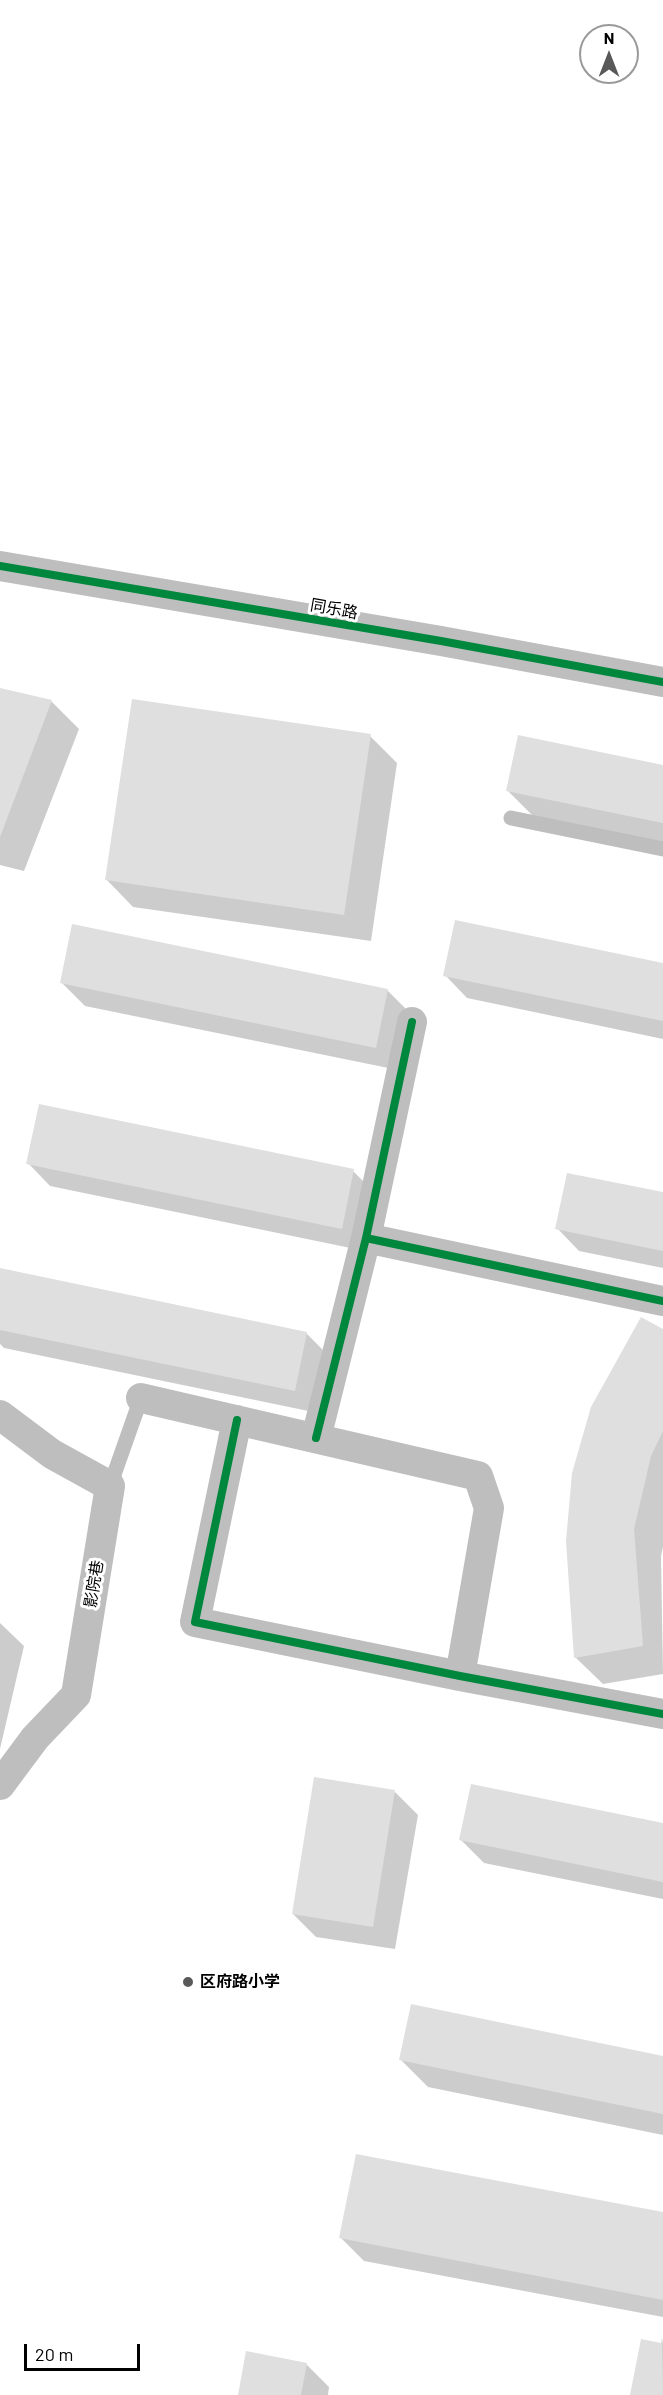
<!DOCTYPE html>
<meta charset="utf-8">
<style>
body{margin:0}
#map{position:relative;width:663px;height:2395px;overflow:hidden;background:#fff;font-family:Barlow,sans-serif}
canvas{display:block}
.north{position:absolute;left:579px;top:24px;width:60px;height:60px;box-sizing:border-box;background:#fff;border:2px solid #999;border-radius:50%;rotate:0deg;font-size:16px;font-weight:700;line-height:24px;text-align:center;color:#000}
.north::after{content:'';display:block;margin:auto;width:21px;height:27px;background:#595959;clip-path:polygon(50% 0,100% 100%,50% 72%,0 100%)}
.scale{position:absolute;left:24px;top:2344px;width:116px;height:27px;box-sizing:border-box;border:3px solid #000;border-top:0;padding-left:8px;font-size:18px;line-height:21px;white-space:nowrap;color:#000;-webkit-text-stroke:4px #fff;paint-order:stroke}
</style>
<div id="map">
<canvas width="663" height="2395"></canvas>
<div class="north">N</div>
<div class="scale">20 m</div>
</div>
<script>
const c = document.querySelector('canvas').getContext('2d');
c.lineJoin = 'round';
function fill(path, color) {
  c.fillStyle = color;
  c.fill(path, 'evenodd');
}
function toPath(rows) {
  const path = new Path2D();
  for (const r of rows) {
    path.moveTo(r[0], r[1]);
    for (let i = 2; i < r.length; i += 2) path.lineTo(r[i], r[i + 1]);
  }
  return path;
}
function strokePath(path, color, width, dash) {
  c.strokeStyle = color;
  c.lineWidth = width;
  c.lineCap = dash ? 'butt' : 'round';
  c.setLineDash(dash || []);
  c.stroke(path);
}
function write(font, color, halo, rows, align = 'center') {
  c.font = font + ' Barlow,"Noto Sans SC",sans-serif';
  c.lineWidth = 6;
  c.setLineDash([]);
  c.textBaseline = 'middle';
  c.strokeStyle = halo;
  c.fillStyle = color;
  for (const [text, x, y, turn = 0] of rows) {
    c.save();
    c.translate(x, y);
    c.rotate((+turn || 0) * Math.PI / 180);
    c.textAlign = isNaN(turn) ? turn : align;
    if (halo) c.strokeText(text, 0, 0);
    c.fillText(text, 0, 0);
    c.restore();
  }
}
const shadow = toPath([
 [0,689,52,702,79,729,24,871,0,865],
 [370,736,397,763,371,941,133,907,106,879],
 [663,766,663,844,535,818,508,791],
 [663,964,663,1039,467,998,445,975],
 [62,983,387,990,410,1013,398,1070,85,1006],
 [28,1163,353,1171,376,1194,365,1251,50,1186],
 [663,1194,663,1268,579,1251,557,1228],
 [0,1270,306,1333,329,1356,318,1413,4,1348,0,1344],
 [663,1330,663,1547,661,1556,663,1674,603,1684,575,1657],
 [0,1623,24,1646,0,1749],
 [395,1792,418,1815,395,1949,316,1937,293,1914],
 [663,1825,663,1899,484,1863,461,1840],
 [663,2057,663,2135,428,2087,401,2060],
 [663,2214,663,2317,364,2261,341,2238],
 [663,2338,663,2395,631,2395,662,2344],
 [306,2364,329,2387,328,2395,239,2395]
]);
const building = toPath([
 [0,688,52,700,0,837],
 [132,699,371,734,344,915,105,880],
 [518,735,663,765,663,823,506,791],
 [455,920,663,963,663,1021,443,976],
 [72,924,388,989,376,1048,60,983],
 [39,1104,354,1169,342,1229,26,1164],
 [567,1173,663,1192,663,1251,555,1229],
 [0,1268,307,1332,295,1391,0,1330],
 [641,1317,663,1329,663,1431,651,1456,634,1529,643,1646,574,1658,566,1541,572,1473,591,1407],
 [314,1777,395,1790,373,1927,292,1914],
 [471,1784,663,1823,663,1882,459,1840],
 [411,2004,663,2056,663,2114,399,2060],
 [356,2154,663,2212,663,2300,339,2238],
 [662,2336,663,2395,630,2395,641,2339,661,2343],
 [246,2351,307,2363,301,2395,238,2395]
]);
const lane = toPath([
 [511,818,663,849],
 [110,1486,141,1398]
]);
const street = toPath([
 [0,566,441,641,663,682],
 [366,1238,663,1301],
 [141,1398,478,1476,489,1508,460,1676],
 [0,1415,52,1454,110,1486,76,1695,35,1738,0,1785],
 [237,1420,195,1622,460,1676,663,1714],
 [316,1438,366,1238,412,1022]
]);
const cycleway = toPath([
 [0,566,441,641,663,682],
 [366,1238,663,1301],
 [237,1420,195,1622,460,1676,663,1714],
 [316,1438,366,1238,412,1022]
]);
const markers = [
 [188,1982,6,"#595959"]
];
const streetNames = [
 ["同乐路",334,609,10],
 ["影院巷",94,1584,-81]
];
const poiNames = [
 ["区府路小学",200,1982]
];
fill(shadow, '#0003');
fill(building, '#dfdfdf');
strokePath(lane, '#bebebe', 15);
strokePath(street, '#bebebe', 30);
strokePath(cycleway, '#00873e', 8);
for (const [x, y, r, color] of markers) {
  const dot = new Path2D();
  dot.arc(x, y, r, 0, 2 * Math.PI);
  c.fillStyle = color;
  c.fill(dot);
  strokePath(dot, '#fff', 2);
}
write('16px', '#000', '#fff', streetNames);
write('bold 16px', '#000', '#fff', poiNames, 'left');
</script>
